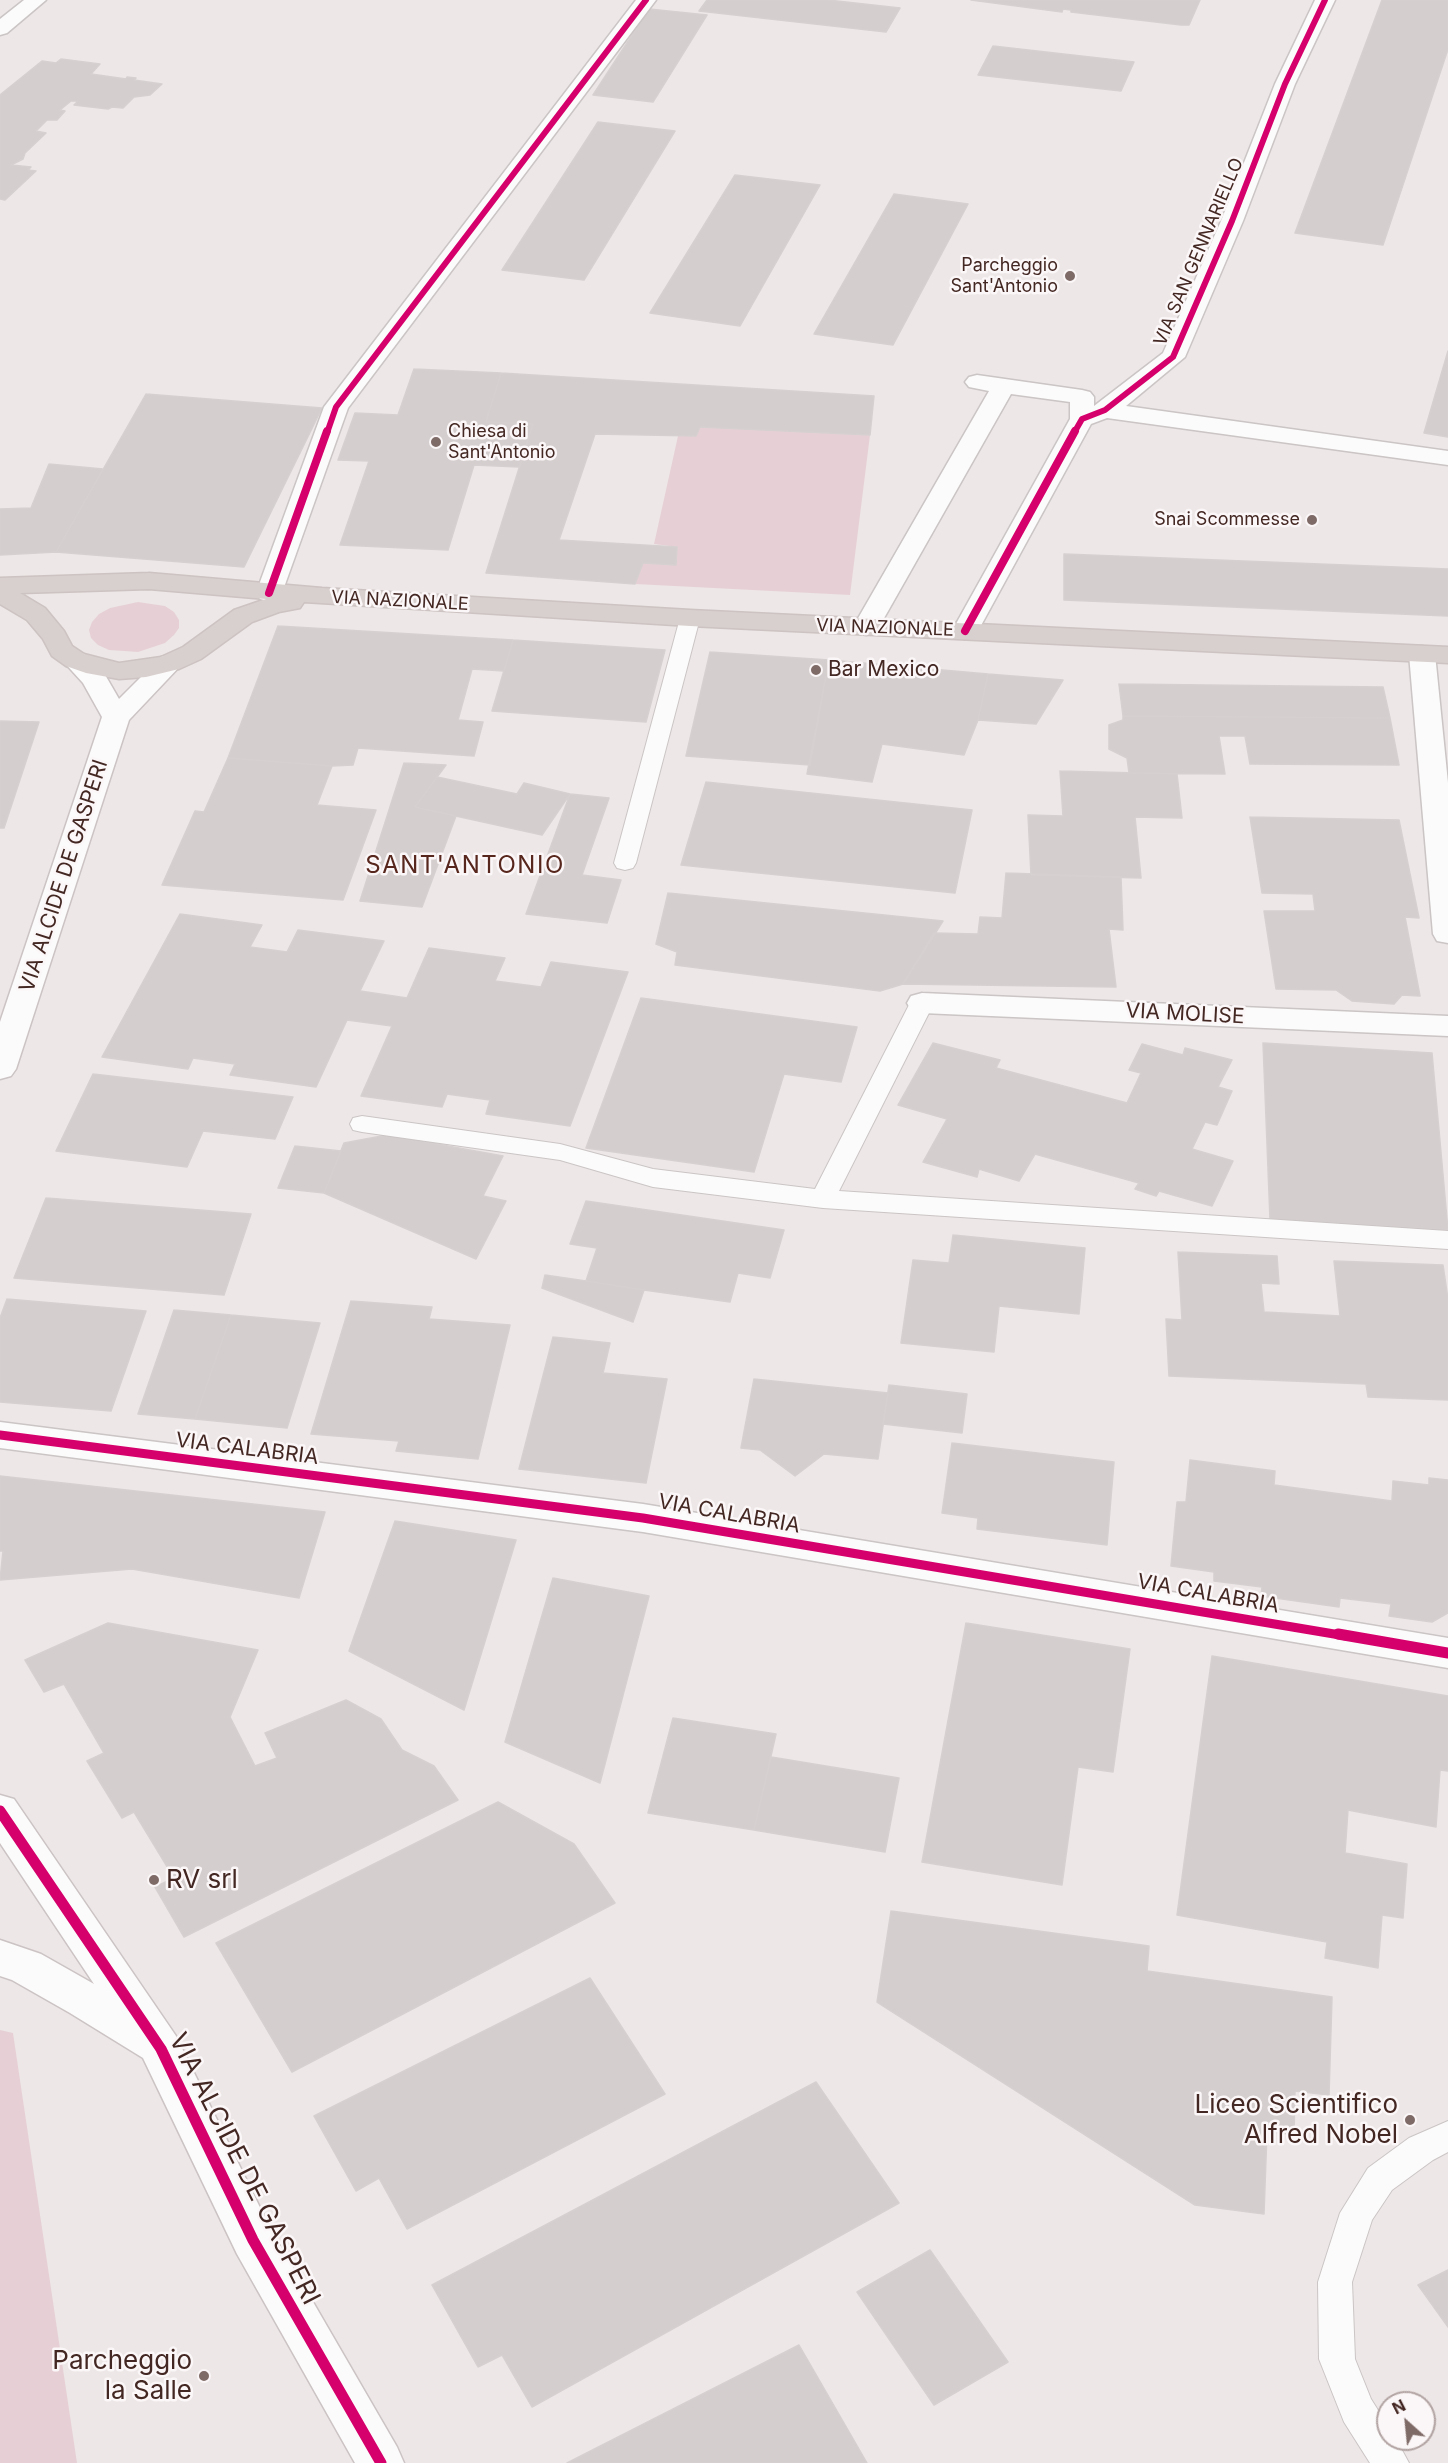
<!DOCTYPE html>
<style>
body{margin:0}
#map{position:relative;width:1448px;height:2463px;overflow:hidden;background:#ede7e7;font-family:Inter,sans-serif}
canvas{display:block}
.north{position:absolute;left:1376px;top:2391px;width:60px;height:60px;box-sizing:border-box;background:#fbf6f7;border:2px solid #b1a3a2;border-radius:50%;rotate:333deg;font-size:16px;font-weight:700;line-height:24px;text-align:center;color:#432722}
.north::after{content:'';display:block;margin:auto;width:21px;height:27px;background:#7e6a67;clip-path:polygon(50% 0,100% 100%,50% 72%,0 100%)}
</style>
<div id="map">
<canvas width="1448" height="2463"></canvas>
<div class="north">N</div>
</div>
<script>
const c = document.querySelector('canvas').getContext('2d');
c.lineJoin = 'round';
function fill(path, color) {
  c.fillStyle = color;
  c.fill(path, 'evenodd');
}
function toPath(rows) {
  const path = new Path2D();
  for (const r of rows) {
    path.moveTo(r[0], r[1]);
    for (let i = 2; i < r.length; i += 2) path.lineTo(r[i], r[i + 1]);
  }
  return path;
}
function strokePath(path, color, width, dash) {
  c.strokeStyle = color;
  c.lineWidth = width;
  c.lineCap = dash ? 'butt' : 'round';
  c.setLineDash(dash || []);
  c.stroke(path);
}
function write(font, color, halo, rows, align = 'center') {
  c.font = font + ' Inter,sans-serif';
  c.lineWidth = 5;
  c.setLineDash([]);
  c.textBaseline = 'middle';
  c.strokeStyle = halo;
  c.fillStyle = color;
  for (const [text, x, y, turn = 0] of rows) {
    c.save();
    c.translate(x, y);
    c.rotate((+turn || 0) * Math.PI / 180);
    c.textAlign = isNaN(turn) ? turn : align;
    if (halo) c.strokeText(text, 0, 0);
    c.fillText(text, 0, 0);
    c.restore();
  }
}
const green = toPath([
 [700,427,870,435,850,595,635,584,643,563,676,565,677,547,654,544,678,436,696,436],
 [138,602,165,606,174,612,179,620,179,628,174,635,165,643,138,652,109,650,98,645,91,638,89,630,92,622,99,614,110,608],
 [0,2030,13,2033,77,2463,0,2463]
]);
const building = toPath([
 [707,0,828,0,900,8,886,32,699,11,707,0],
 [971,0,1200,0,1189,25,1181,25,1071,12,1071,10,1063,9,1062,12,971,0],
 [1382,0,1448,0,1448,49,1383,245,1295,233,1382,0],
 [649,9,707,15,653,102,593,95,649,9],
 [993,46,1134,62,1121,91,978,75,993,46],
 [61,59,100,64,91,74,126,79,127,77,136,78,134,80,162,84,150,95,134,97,123,108,112,107,108,109,74,105,78,101,71,101,60,110,65,111,57,120,47,120,36,131,46,133,25,153,23,159,11,165,31,167,28,170,36,171,5,200,0,199,0,95,42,61,56,63,61,59],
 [598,122,675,131,584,280,502,270,598,122],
 [735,175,820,185,740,326,650,313,735,175],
 [894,194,968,204,893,345,814,334,894,194],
 [1448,351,1448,437,1424,433,1448,351],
 [414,369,501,373,486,422,533,424,519,467,474,465,448,550,340,545,369,461,338,460,355,413,398,415,414,369],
 [501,373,874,396,870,435,700,427,696,436,595,434,559,540,677,547,676,565,643,563,635,584,486,573,533,424,486,422,501,373],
 [146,394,322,408,244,567,56,552,146,394],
 [49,464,103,469,56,552,0,555,0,509,31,508,49,464],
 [1064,554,1448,569,1448,616,1064,600,1064,554],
 [278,626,513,640,504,671,472,669,458,720,483,722,474,756,358,748,353,765,332,766,228,758,278,626],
 [513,640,665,650,646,722,492,711,513,640],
 [710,652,829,660,810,765,686,756,710,652],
 [829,660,988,674,978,720,964,755,882,744,872,782,807,774,829,660],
 [988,674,1063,680,1036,724,978,720,988,674],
 [1119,684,1383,687,1390,718,1123,716,1119,684],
 [1123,716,1390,718,1399,765,1250,764,1245,736,1219,736,1225,774,1129,773,1127,758,1109,749,1109,725,1123,720,1123,716],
 [0,721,39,722,4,828,0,828,0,721],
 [228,758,332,766,317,805,376,810,343,900,162,885,195,811,204,812,228,758],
 [404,763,446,765,415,807,456,816,422,907,360,901,404,763],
 [1060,771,1177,774,1182,818,1135,817,1141,878,1031,875,1028,815,1063,816,1060,771],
 [437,777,517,794,524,783,570,794,542,835,415,807,437,777],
 [706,782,972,810,955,893,681,865,706,782],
 [570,794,609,798,582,875,621,880,607,923,526,914,570,794],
 [1250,817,1399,820,1419,918,1405,917,1420,996,1402,995,1394,1004,1352,1001,1336,990,1276,989,1264,911,1315,911,1313,894,1262,893,1250,817],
 [1006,873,1121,877,1123,930,1109,929,1116,987,903,984,934,933,978,934,980,917,1002,918,1006,873],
 [668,893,943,921,903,984,880,991,675,965,677,952,656,944,668,893],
 [180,914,262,925,250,947,287,952,298,930,384,941,360,991,407,998,429,948,505,958,495,981,541,987,551,962,628,972,570,1126,486,1114,490,1100,447,1094,442,1107,361,1096,392,1026,347,1020,316,1087,230,1075,235,1064,193,1058,188,1069,102,1057,180,914],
 [641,998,857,1027,841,1082,784,1074,754,1172,586,1148,641,998],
 [933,1043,1000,1060,996,1068,1127,1103,1141,1073,1129,1070,1142,1044,1183,1055,1185,1048,1232,1060,1218,1087,1232,1091,1217,1125,1205,1122,1192,1149,1233,1161,1212,1206,1159,1191,1156,1196,1135,1189,1139,1183,1035,1154,1019,1181,979,1169,977,1177,923,1162,947,1119,898,1105,933,1043],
 [1263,1043,1432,1053,1448,1230,1270,1219,1263,1043],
 [93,1074,293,1097,275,1139,203,1131,187,1167,56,1151,93,1074],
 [387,1135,503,1156,483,1196,506,1201,476,1259,324,1193,344,1143,387,1135],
 [295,1146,341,1151,324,1193,278,1188,295,1146],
 [46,1198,251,1214,224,1295,14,1278,46,1198],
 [586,1201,784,1230,770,1278,738,1273,730,1302,644,1290,586,1281,597,1248,570,1244,586,1201],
 [953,1235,1085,1248,1079,1314,999,1306,994,1352,901,1343,913,1260,949,1263,953,1235],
 [1178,1252,1277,1256,1279,1284,1261,1283,1264,1312,1340,1316,1334,1261,1443,1265,1448,1299,1448,1400,1368,1397,1366,1384,1169,1376,1166,1319,1182,1320,1178,1252],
 [545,1275,586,1281,644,1290,633,1322,542,1288,545,1275],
 [7,1299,146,1311,111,1411,0,1402,0,1318,7,1299],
 [351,1301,432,1307,429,1319,510,1325,478,1459,396,1451,399,1441,311,1434,351,1301],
 [174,1310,231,1315,195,1419,138,1414,174,1310],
 [231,1315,320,1323,287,1428,195,1419,231,1315],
 [553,1337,610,1343,603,1373,667,1379,646,1483,519,1469,553,1337],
 [754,1379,888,1393,878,1459,824,1454,795,1476,760,1450,741,1448,754,1379],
 [889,1385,967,1394,962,1433,883,1424,889,1385],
 [952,1443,1114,1462,1107,1545,977,1529,978,1518,942,1513,952,1443],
 [1190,1460,1275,1471,1274,1485,1392,1501,1393,1481,1429,1485,1429,1478,1448,1480,1448,1613,1432,1622,1389,1616,1391,1604,1340,1598,1339,1607,1261,1596,1262,1587,1214,1581,1214,1572,1171,1566,1177,1502,1186,1502,1190,1460],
 [0,1476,325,1512,299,1598,132,1569,0,1580,3,1551,0,1551,0,1476],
 [395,1521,516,1540,464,1710,349,1651,395,1521],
 [553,1578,649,1596,600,1783,505,1742,553,1578],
 [108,1623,258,1650,230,1717,255,1766,277,1758,265,1733,346,1700,381,1719,402,1750,434,1766,458,1800,184,1937,155,1887,174,1878,134,1812,122,1818,87,1761,104,1753,64,1684,44,1692,25,1660,108,1623],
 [966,1623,1130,1649,1113,1772,1078,1767,1062,1885,922,1862,966,1623],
 [1212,1656,1448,1696,1448,1771,1440,1770,1436,1827,1348,1810,1345,1853,1407,1864,1403,1918,1382,1915,1378,1968,1325,1958,1327,1942,1177,1915,1212,1656],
 [673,1718,776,1734,754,1830,648,1813,673,1718],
 [771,1757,899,1778,885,1852,754,1830,771,1757],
 [498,1802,574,1844,615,1903,292,2072,216,1943,498,1802],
 [891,1911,1149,1946,1147,1971,1332,1997,1329,2095,1295,2091,1294,2135,1267,2131,1264,2214,1195,2205,877,2002,891,1911],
 [590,1978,665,2094,407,2229,379,2178,356,2191,314,2116,590,1978],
 [816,2082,899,2203,532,2407,502,2355,478,2367,432,2285,816,2082],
 [930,2250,1008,2362,934,2405,857,2292,930,2250],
 [1448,2270,1448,2327,1418,2285,1448,2270],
 [799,2345,867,2463,567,2463,799,2345]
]);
const lane = toPath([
 [690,612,697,614,700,618,636,863,633,868,625,870,617,868,614,863,680,618,683,614,690,612],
 [922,995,930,998,934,1003,839,1191,1448,1231,1448,1249,823,1208,653,1187,560,1160,362,1132,353,1130,350,1124,353,1118,362,1116,560,1144,653,1169,815,1189,910,1003,914,998,922,995],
 [1448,2121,1448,2152,1433,2160,1392,2190,1372,2220,1352,2282,1355,2359,1371,2399,1388,2426,1388,2439,1396,2439,1409,2463,1370,2463,1344,2422,1319,2359,1318,2282,1340,2213,1368,2168,1409,2138,1448,2121]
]);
const street = toPath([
 [24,0,46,0,7,33,0,35,0,19,24,0],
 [636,0,656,0,348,408,282,593,278,599,269,601,260,599,256,593,324,407,636,0],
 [1315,0,1335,0,1295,84,1243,221,1185,357,1126,406,1448,451,1448,465,1107,418,1091,424,978,631,974,637,965,639,956,637,952,631,1070,419,1070,402,1011,394,879,627,875,633,866,635,857,633,853,627,989,391,969,387,965,382,969,377,977,375,1082,390,1090,392,1094,397,1094,406,1163,353,1221,221,1275,84,1315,0],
 [1422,646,1431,648,1435,654,1448,783,1448,943,1437,941,1433,934,1409,654,1413,648,1422,646],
 [922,993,1448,1016,1448,1036,922,1013,911,1010,907,1003,911,996,922,993],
 [0,1422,643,1504,1448,1638,1448,1668,643,1532,0,1448,0,1422]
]);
const secondary = toPath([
 [75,652,84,654,104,673,119,699,161,657,170,655,179,657,183,663,129,720,16,1069,11,1076,0,1079,0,1022,102,717,83,683,62,660,66,654,75,652],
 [0,1795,14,1799,176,2036,269,2226,397,2447,404,2463,355,2463,237,2254,143,2058,70,2013,12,1980,0,1976,0,1940,41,1954,94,1984,0,1843,0,1795]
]);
const primary = toPath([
 [149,573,322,588,690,610,1448,647,1448,663,690,626,304,602,300,608,279,612,252,622,201,659,179,669,146,677,119,679,86,673,66,666,52,656,43,639,27,620,0,604,0,578,149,573],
 [149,589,266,599,234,610,183,647,161,657,119,663,84,654,72,646,64,631,45,608,20,593,149,589]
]);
const cyclewayFar3 = toPath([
 [327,433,336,407,646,0],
 [1074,433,1082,419,1105,410,1173,357,1232,221,1285,84,1325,0]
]);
const cyclewayFar2 = toPath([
 [269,593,327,431],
 [965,631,1075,431]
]);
const cyclewayFar1 = toPath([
 [0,1435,643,1518,1346,1636]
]);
const cycleway = toPath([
 [1338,1634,1448,1653],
 [0,1811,161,2049,253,2240,381,2463]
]);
const markers = [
 [1070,276,6,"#7e6a67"],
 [436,442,6,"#7e6a67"],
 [1312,520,6,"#7e6a67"],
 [816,670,6,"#7e6a67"],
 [154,1880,6,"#7e6a67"],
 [1410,2120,6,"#7e6a67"],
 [204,2376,6,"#7e6a67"]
];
const farStreetnames = [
 ["VIA SAN GENNARIELLO",1199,252,-67],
 ["VIA NAZIONALE",400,601,3],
 ["VIA NAZIONALE",885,628,2]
];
const farPoinames = [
 ["Parcheggio",1058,266],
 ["Sant'Antonio",1058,287],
 ["Chiesa di",448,432,"left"],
 ["Sant'Antonio",448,453,"left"],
 ["Snai Scommesse",1300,520]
];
const poiNames = [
 ["Bar Mexico",828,670]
];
const streetNames = [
 ["VIA ALCIDE DE GASPERI",64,876,-72],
 ["VIA MOLISE",1185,1014,3],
 ["VIA CALABRIA",247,1449,7],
 ["VIA CALABRIA",729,1514,10],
 ["VIA CALABRIA",1208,1594,10]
];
const quarterNames = [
 ["SANT'ANTONIO",465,866]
];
const nearPoinames = [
 ["RV srl",166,1880,"left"],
 ["Liceo Scientifico",1398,2105],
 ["Alfred Nobel",1398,2135],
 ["Parcheggio",192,2361],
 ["la Salle",192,2391]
];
const nearStreetnames = [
 ["VIA ALCIDE DE GASPERI",244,2169,63]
];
fill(green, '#e6d0d6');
fill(building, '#d4cece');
strokePath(building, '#d6d0d0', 1.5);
strokePath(lane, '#cbc5c5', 2);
strokePath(street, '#cbc5c5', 3);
strokePath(secondary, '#ccc4c4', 3);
strokePath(primary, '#ccc3c2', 3);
fill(lane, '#fcfbfb');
fill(street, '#fcfbfb');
fill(secondary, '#fcfbfb');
fill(primary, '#d8d0ce');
strokePath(cyclewayFar3, '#d6006c', 6);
strokePath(cyclewayFar2, '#d6006c', 8);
strokePath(cyclewayFar1, '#d6006c', 9);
strokePath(cycleway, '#d6006c', 11);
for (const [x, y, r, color] of markers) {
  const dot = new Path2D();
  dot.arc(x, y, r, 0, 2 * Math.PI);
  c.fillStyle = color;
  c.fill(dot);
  strokePath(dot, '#fbf6f7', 2);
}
write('18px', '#432722', '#fbf6f7', farStreetnames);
write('18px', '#432722', '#fbf6f7', farPoinames, 'right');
write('21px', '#432722', '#fbf6f7', poiNames, 'left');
write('21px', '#432722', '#fbf6f7', streetNames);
c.letterSpacing = '1.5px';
write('24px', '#57261c', '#fbf6f7', quarterNames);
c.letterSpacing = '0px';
write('26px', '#432722', '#fbf6f7', nearPoinames, 'right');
write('26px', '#432722', '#fbf6f7', nearStreetnames);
</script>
